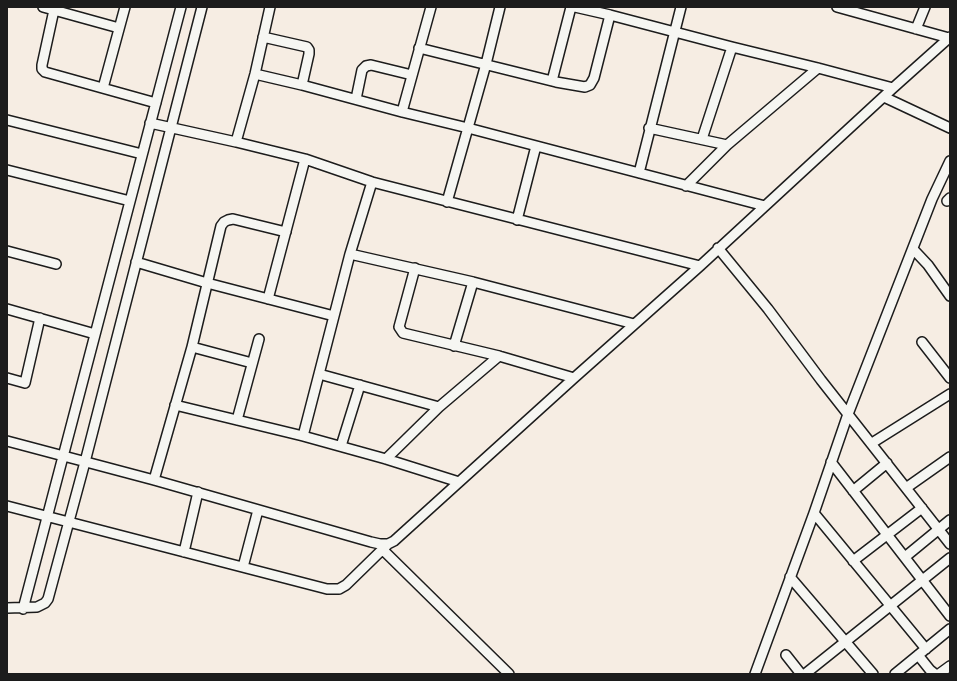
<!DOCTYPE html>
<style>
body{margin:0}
#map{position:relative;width:957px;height:681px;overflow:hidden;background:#f6ede3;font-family:Caveat,sans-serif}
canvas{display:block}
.frame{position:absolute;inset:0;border:8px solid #1c1c1c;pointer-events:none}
</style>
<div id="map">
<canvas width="957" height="681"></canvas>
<div class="frame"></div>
</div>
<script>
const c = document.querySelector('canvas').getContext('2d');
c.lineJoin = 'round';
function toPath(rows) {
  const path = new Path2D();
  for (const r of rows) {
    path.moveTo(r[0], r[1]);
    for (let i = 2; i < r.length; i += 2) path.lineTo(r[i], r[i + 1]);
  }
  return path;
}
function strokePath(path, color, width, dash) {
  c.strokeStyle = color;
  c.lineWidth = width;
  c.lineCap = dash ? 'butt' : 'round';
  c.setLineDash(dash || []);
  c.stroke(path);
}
const minor = toPath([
 [43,7,119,28],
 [575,7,610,15,732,47,818,68,893,88],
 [837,7,949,38],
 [54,10,42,65,42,69,45,72,156,103],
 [916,29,925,7],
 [263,37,307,47,309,50,309,54,302,85],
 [419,48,556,82,585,87,590,85,594,78,610,15],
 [255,74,302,85,402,112,468,128,765,206],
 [552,81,571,7],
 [103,88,125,7],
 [884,97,950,128],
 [356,99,362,70,366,66,371,65,412,75],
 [402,112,431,7],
 [7,120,142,154],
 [150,123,236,142,305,159,372,182,700,266],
 [649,128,727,145],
 [702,139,732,47],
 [236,142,255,74,270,7],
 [7,170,130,201],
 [639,173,681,7],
 [686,186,727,145,818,68],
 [947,201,950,198],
 [447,202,486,64,500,7],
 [517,220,536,146],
 [718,248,768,309,821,380,950,544],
 [913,249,928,265,950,296],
 [7,251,56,264],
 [350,254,473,282,634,324],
 [136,262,207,283,334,316],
 [415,268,399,327,403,333,499,356,574,378],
 [268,299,305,159],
 [7,309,95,334],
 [922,342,950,378],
 [454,346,473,282],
 [192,347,252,363],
 [319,374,439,407],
 [7,378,25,383,40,318],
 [175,405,303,436,386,459,459,482],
 [237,420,259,339],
 [303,436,350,254,372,182],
 [7,441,154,480,371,542,380,544,388,544,394,541,574,378,700,266,893,88,950,37],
 [872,443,950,394],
 [341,446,360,385],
 [386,459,439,407,499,356],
 [831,462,950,616],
 [154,480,192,347,221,226,224,222,228,220,233,219,286,232],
 [906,488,950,457],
 [853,491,887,463],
 [7,506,327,589,339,589,346,585,388,544],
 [814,513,926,649],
 [382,549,509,674],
 [184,552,198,492],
 [905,557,950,520],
 [853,561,922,508],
 [243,567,258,510],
 [790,577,873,674],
 [7,608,37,607,45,603,48,599,85,462,202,7],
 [23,609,181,7],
 [786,655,801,674],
 [918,655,930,670,935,674],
 [755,674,814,513,848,414,932,199,950,161],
 [805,674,950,558],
 [895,674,950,629],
 [939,674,950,666]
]);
strokePath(minor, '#1c1c1c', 12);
strokePath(minor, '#f6f6f2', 9);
</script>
